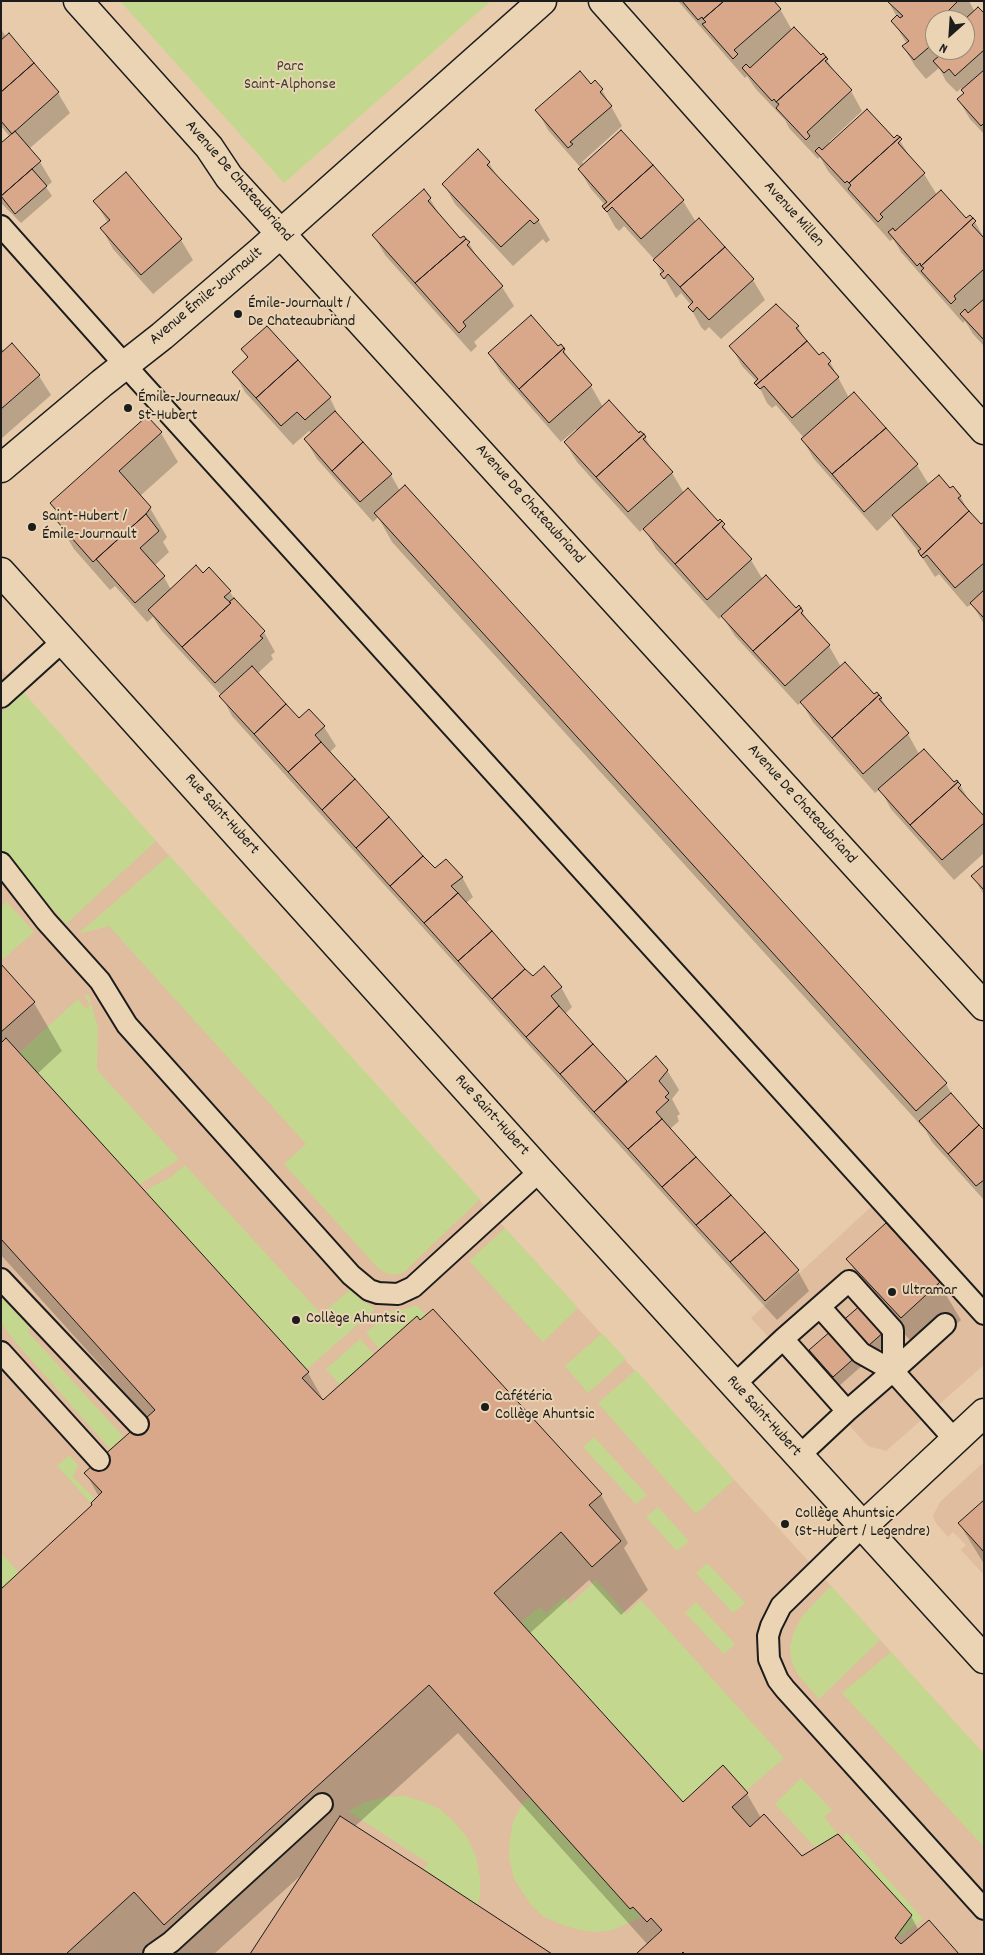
<!DOCTYPE html>
<meta charset="utf-8">
<style>
body{margin:0}
#map{position:relative;width:985px;height:1955px;overflow:hidden;background:#e7cbab;font-family:Dekko,sans-serif}
canvas{display:block}
.frame{position:absolute;inset:0;border:2px solid #1c1c1c;pointer-events:none}
.north{position:absolute;left:925px;top:10px;width:50px;height:50px;box-sizing:border-box;background:#ead4b3;border:1px solid #988a77;border-radius:50%;rotate:206deg;font-size:14px;font-weight:700;line-height:20px;text-align:center;color:#1c1c1c}
.north::after{content:'';display:block;margin:auto;width:18px;height:22px;background:#1c1c1c;clip-path:polygon(50% 0,100% 100%,50% 72%,0 100%)}
</style>
<div id="map">
<canvas width="985" height="1955"></canvas>
<div class="frame"></div>
<div class="north">N</div>
</div>
<script>
const c = document.querySelector('canvas').getContext('2d');
c.lineJoin = 'round';
function fill(path, color) {
  c.fillStyle = color;
  c.fill(path, 'evenodd');
}
function toPath(rows) {
  const path = new Path2D();
  for (const r of rows) {
    path.moveTo(r[0], r[1]);
    for (let i = 2; i < r.length; i += 2) path.lineTo(r[i], r[i + 1]);
  }
  return path;
}
function strokePath(path, color, width, dash) {
  c.strokeStyle = color;
  c.lineWidth = width;
  c.lineCap = dash ? 'butt' : 'round';
  c.setLineDash(dash || []);
  c.stroke(path);
}
function write(font, color, halo, rows, align = 'center') {
  c.font = font + ' Dekko,sans-serif';
  c.lineWidth = 4;
  c.setLineDash([]);
  c.textBaseline = 'middle';
  c.strokeStyle = halo;
  c.fillStyle = color;
  for (const [text, x, y, turn = 0] of rows) {
    c.save();
    c.translate(x, y);
    c.rotate((+turn || 0) * Math.PI / 180);
    c.textAlign = isNaN(turn) ? turn : align;
    if (halo) c.strokeText(text, 0, 0);
    c.fillText(text, 0, 0);
    c.restore();
  }
}
const built = toPath([
 [1,669,505,1228,984,1754,984,1954,1,1954],
 [872,1206,984,1329,984,1365,886,1451,868,1446,751,1318],
 [984,1462,984,1575,961,1550,966,1545,953,1532,948,1537,936,1523,933,1516,940,1502]
]);
const green = toPath([
 [120,1,491,1,284,183],
 [23,692,156,841,66,924,1,851,1,714,5,709],
 [169,855,480,1199,403,1273,392,1275,384,1272,377,1267,284,1164,306,1144,109,926,78,934],
 [7,902,34,932,1,961,1,907],
 [88,993,98,1028,97,1068,99,1072,179,1159,139,1185,19,1053,78,999,86,1009,90,1005,85,997],
 [185,1165,321,1314,350,1290,361,1300,375,1309,306,1370,145,1192,153,1186,171,1177],
 [505,1228,578,1308,543,1342,469,1261],
 [1,1297,30,1328,27,1331,122,1435,123,1437,110,1449,17,1344,1,1323],
 [416,1305,426,1315,420,1320,416,1316,379,1349,366,1333,390,1311,406,1309],
 [602,1333,626,1359,588,1393,565,1366],
 [360,1339,374,1354,340,1385,326,1369],
 [636,1370,734,1480,696,1514,598,1403],
 [594,1437,647,1495,636,1504,583,1447],
 [69,1455,78,1465,73,1477,95,1499,91,1503,57,1466],
 [658,1507,689,1541,677,1551,646,1517],
 [1,1553,19,1573,1,1589],
 [707,1563,745,1603,733,1613,696,1573],
 [596,1580,626,1614,641,1600,784,1758,746,1791,724,1766,683,1802,521,1622,540,1607,546,1613,564,1597,570,1604],
 [831,1586,880,1640,819,1699,799,1676,792,1663,790,1648,794,1631,804,1614],
 [696,1602,735,1644,724,1654,685,1613],
 [891,1652,984,1754,984,1847,842,1693],
 [801,1778,832,1810,824,1817,838,1834,815,1847,775,1804],
 [404,1796,425,1802,441,1810,454,1822,467,1837,476,1856,480,1878,480,1896,477,1905,424,1870,428,1863,348,1811,363,1803,385,1797],
 [529,1796,630,1909,633,1907,641,1917,613,1930,596,1932,579,1930,563,1925,544,1917,531,1905,514,1879,509,1857,510,1839,513,1822,520,1808],
 [847,1833,923,1919,903,1934,895,1938,912,1915,842,1838]
]);
const shadow = toPath([
 [678,1,773,1,780,9,792,30,821,57,823,55,827,60,836,75,851,91,862,111,829,142,831,144,894,139,897,136,912,160,924,174,937,195,966,220,975,222,984,238,984,346,973,334,965,321,963,323,901,252,893,239,890,241,828,171,820,157,818,159,789,128,785,120,755,88,747,76,745,78],
 [888,1,969,1,975,12,984,15,984,134,970,119,958,99,965,93,961,88,957,92,946,81,939,68,926,79,915,66,903,46,907,44,893,21,897,17],
 [935,20,965,20,965,50,935,50],
 [1,29,6,37,9,35,58,93,70,113,29,149,40,162,52,182,46,187,52,196,21,223,1,203,1,145,10,137,1,126],
 [595,82,602,90,622,126,582,162,584,165,621,132,683,201,696,222,698,220,753,280,765,300,721,339,709,327,705,331,701,327,690,307,691,305,681,293,676,298,653,258,624,226,619,231,615,227,604,207,605,205,591,189,579,169,581,168,548,130,537,110],
 [489,163,497,176,538,220,550,240,546,243,543,239,513,266,455,204,444,184],
 [424,191,430,199,442,219,460,240,469,243,478,259,502,287,514,306,474,342,477,346,471,352,385,255,374,236],
 [95,201,181,240,193,260,153,294,113,249,102,229,108,223],
 [798,327,807,343,819,357,823,354,830,362,849,398,917,465,929,485,950,490,960,496,968,510,981,526,984,524,984,624,972,604,967,607,939,574,935,577,920,554,905,535,893,516,877,531,814,459,802,439,804,438,776,405,772,408,767,403,757,382,742,366,731,346],
 [561,346,574,366,591,386,603,407,639,435,645,437,654,453,672,473,684,493,717,523,721,522,733,540,751,560,763,580,796,610,802,611,810,624,829,646,841,667,874,696,881,698,889,712,908,734,919,754,953,784,960,785,971,804,984,818,984,853,954,880,891,809,880,789,875,793,813,722,801,702,798,705,735,636,722,616,719,619,656,549,644,528,640,532,577,462,565,442,577,431,576,429,561,442,501,373,489,353,558,348],
 [1,348,39,376,51,395,1,439],
 [243,349,330,398,340,419,391,475,400,491,946,1084,954,1098,984,1131,984,1200,932,1142,926,1131,392,542,378,517,373,522,317,459,305,439,312,433,309,431,293,445,245,392,234,372,248,359],
 [161,433,178,462,140,496,150,508,167,537,163,542,169,552,154,566,164,577,171,590,203,575,230,592,235,600,264,632,275,652,271,655,273,659,258,673,299,719,324,727,336,746,329,753,435,870,462,877,473,897,465,904,533,978,561,987,572,1007,565,1014,627,1083,667,1070,679,1090,672,1099,680,1114,677,1116,679,1121,670,1129,798,1271,809,1291,777,1320,232,716,221,695,161,630,153,617,147,622,115,586,110,590,74,549,57,520,60,518,51,503],
 [984,867,984,895,973,876],
 [1,967,34,1003,62,1051,37,1074,308,1373,324,1401,601,1495,628,1543,624,1548,648,1590,621,1615,589,1580,529,1634,683,1804,723,1767,747,1794,761,1818,802,1857,911,1916,919,1931,957,1954,638,1954,648,1945,458,1733,214,1954,176,1954,163,1940,147,1954,1,1954,93,1506,99,1497,86,1473,148,1418,1,1255],
 [886,1224,939,1283,961,1320,923,1354,869,1296,848,1259],
 [884,1332,890,1341,839,1386,816,1360,811,1350],
 [984,1501,984,1564,959,1523]
]);
const building = toPath([
 [682,1,724,1,703,19,702,17,698,20,682,1],
 [724,1,774,1,781,9,734,50,738,54,733,59,702,24,706,22,703,19,724,1],
 [887,1,958,1,945,14,950,20,935,20,935,42,914,60,902,46,909,41,891,21,897,15,900,18,903,16,887,1],
 [978,7,984,13,984,50,955,76,949,69,944,73,933,61,939,56,932,49,935,46,935,50,965,50,964,20,978,7],
 [794,27,821,55,823,53,826,57,776,102,774,99,772,101,742,68,746,64,750,68,794,27],
 [9,33,34,63,1,92,1,40,9,33],
 [826,57,828,59,825,61,852,90,807,132,810,136,806,140,776,108,779,104,776,102,826,57],
 [34,63,59,92,12,134,1,121,1,92,34,63],
 [984,70,984,123,981,126,957,99,964,93,961,90,984,70],
 [580,71,591,84,595,80,603,89,600,92,612,106,570,142,573,144,568,148,535,110,580,71],
 [867,109,894,138,897,135,900,137,849,183,847,181,845,183,815,151,819,147,822,150,867,109],
 [621,130,653,165,604,209,602,206,607,202,578,169,621,130],
 [15,131,41,161,1,196,1,143,15,131],
 [900,137,902,139,898,143,925,173,880,214,883,217,878,222,848,189,851,185,849,183,900,137],
 [478,149,490,162,487,165,539,220,534,224,530,220,501,247,442,184,478,149],
 [653,165,684,200,641,239,612,207,607,212,604,209,653,165],
 [32,169,47,186,15,214,1,196,32,169],
 [126,172,182,239,141,275,100,228,110,220,93,201,126,172],
 [424,189,431,198,428,201,460,238,464,236,466,239,415,283,372,235,424,189],
 [941,190,966,218,970,215,973,218,921,266,920,263,917,266,888,232,893,228,895,231,941,190],
 [699,218,725,247,680,287,668,274,664,279,660,274,664,271,653,260,699,218],
 [973,218,976,221,972,225,984,238,984,269,954,296,956,299,951,304,921,271,924,268,921,266,973,218],
 [466,239,470,242,467,245,503,286,463,322,466,326,459,333,415,283,466,239],
 [725,247,754,279,709,320,697,307,693,312,688,307,693,302,680,287,725,247],
 [984,299,984,340,960,314,965,309,968,313,984,299],
 [776,304,799,326,796,328,807,341,756,385,754,383,758,379,729,346,776,304],
 [531,315,558,346,561,344,564,348,519,389,488,353,531,315],
 [267,326,298,360,256,398,232,372,248,357,241,349,267,326],
 [807,341,819,355,823,352,831,361,828,364,839,377,792,418,764,386,760,389,756,385,807,341],
 [12,343,40,375,1,409,1,353,12,343],
 [564,348,565,349,563,352,592,385,549,423,519,389,564,348],
 [298,360,331,397,305,420,297,412,281,426,256,398,298,360],
 [854,392,886,428,832,474,801,439,854,392],
 [609,400,639,433,640,431,644,434,596,477,564,442,609,400],
 [335,411,363,442,332,471,304,439,335,411],
 [147,416,162,432,119,471,151,507,146,514,93,562,56,520,61,516,50,503,147,416],
 [886,428,918,464,864,512,832,474,886,428],
 [644,434,646,437,643,439,673,472,628,512,596,477,644,434],
 [363,442,392,474,360,502,332,471,363,442],
 [939,475,950,488,953,486,961,496,958,498,969,511,921,556,918,551,921,549,892,515,939,475],
 [405,485,947,1083,916,1111,374,513,405,485],
 [688,488,718,521,720,519,722,521,675,564,643,529,688,488],
 [969,511,981,524,984,522,984,563,955,588,927,555,923,558,921,556,969,511],
 [146,514,159,531,140,548,165,576,135,603,96,559,146,514],
 [722,521,725,524,722,527,752,559,707,600,675,564,722,521],
 [196,565,203,573,209,567,231,591,224,597,231,603,182,647,148,610,196,565],
 [766,575,796,608,799,605,801,608,753,651,721,616,766,575],
 [984,590,984,618,970,603,984,590],
 [234,598,265,631,260,636,263,638,215,683,182,647,231,603,229,602,234,598],
 [801,608,803,611,801,613,830,645,785,686,753,651,801,608],
 [845,662,874,694,877,692,879,695,832,738,800,702,845,662],
 [252,666,286,704,254,734,219,696,252,666],
 [879,695,882,698,879,699,909,733,863,774,832,738,879,695],
 [286,704,299,718,309,709,325,726,315,735,321,742,288,772,254,734,286,704],
 [321,742,355,779,322,810,288,772,321,742],
 [924,749,954,782,957,780,958,782,910,825,878,789,924,749],
 [355,779,389,817,356,848,322,810,355,779],
 [958,782,961,785,958,788,984,816,984,823,942,860,910,825,958,782],
 [389,817,423,856,390,886,356,848,389,817],
 [423,856,435,868,446,859,463,877,451,886,458,893,424,923,390,886,423,856],
 [984,865,984,890,971,876,984,865],
 [458,893,492,931,458,961,424,923,458,893],
 [492,931,525,969,492,999,458,961,492,931],
 [1,964,35,1002,1,1032,1,964],
 [544,966,562,987,551,996,559,1006,526,1037,492,999,525,969,533,976,544,966],
 [559,1006,593,1044,560,1074,526,1037,559,1006],
 [6,1038,309,1372,302,1378,323,1400,417,1316,420,1320,433,1309,602,1494,589,1505,621,1541,592,1567,561,1532,494,1593,683,1802,723,1765,748,1793,732,1807,750,1827,764,1814,802,1856,838,1834,912,1915,895,1938,901,1944,929,1920,959,1954,685,1954,683,1952,681,1954,636,1954,662,1930,651,1918,647,1922,633,1907,630,1909,429,1685,164,1925,134,1892,66,1954,1,1954,1,1589,92,1505,91,1503,102,1492,84,1473,155,1410,1,1239,1,1043,6,1038],
 [593,1044,627,1081,594,1112,560,1074,593,1044],
 [656,1056,668,1070,659,1081,669,1093,665,1097,669,1100,656,1112,662,1119,628,1149,594,1112,656,1056],
 [951,1093,979,1125,948,1154,919,1121,951,1093],
 [662,1119,696,1157,662,1187,628,1149,662,1119],
 [979,1125,984,1130,984,1180,976,1186,948,1154,979,1125],
 [696,1157,731,1195,696,1225,662,1187,696,1157],
 [731,1195,765,1232,730,1262,696,1225,731,1195],
 [886,1223,940,1282,901,1318,846,1259,886,1223],
 [765,1232,799,1270,765,1301,730,1262,765,1232],
 [862,1304,885,1331,833,1377,809,1350,862,1304],
 [984,1500,984,1552,958,1523,984,1500],
 [340,1816,424,1870,552,1954,250,1954,340,1816]
]);
const lane = toPath([
 [1,226,125,365,984,1314],
 [1,697,64,640],
 [1,863,46,921,100,981,127,1025,351,1275,369,1290,378,1293,398,1294,413,1287,540,1171],
 [1,1279,138,1424],
 [820,1307,861,1353,893,1371],
 [783,1339,849,1281,893,1330,893,1371],
 [1,1352,99,1460],
 [893,1371,945,1324],
 [734,1385,783,1339,847,1411,799,1456],
 [847,1411,893,1371,955,1440],
 [863,1526,781,1606,771,1626,768,1636,769,1659,778,1680,785,1689,984,1909],
 [154,1954,171,1942,322,1804]
]);
const street = toPath([
 [78,1,209,147,229,177,240,189,984,1006],
 [603,1,984,430],
 [1,468,102,383,162,336,260,252,542,1],
 [863,1526,984,1413]
]);
const secondary = toPath([
 [1,572,540,1171,984,1659]
]);
const markers = [
 [238,314,5,"#1c1c1c"],
 [128,408,5,"#1c1c1c"],
 [32,527,5,"#1c1c1c"],
 [892,1292,5,"#1c1c1c"],
 [296,1320,5,"#1c1c1c"],
 [485,1407,5,"#1c1c1c"],
 [785,1524,5,"#1c1c1c"]
];
const parkNames = [
 ["Parc",290,68],
 ["Saint-Alphonse",290,86]
];
const streetNames = [
 ["Avenue De Chateaubriand",238,182,49],
 ["Avenue Millen",793,215,48],
 ["Avenue Émile-Journault",207,297,-40],
 ["Avenue De Chateaubriand",529,505,48],
 ["Avenue De Chateaubriand",801,805,48],
 ["Rue Saint-Hubert",221,815,48],
 ["Rue Saint-Hubert",491,1116,48],
 ["Rue Saint-Hubert",763,1417,48]
];
const poiNames = [
 ["Émile-Journault /",248,305],
 ["De Chateaubriand",248,323],
 ["Émile-Journeaux/",138,399],
 ["St-Hubert",138,417],
 ["Saint-Hubert /",42,518],
 ["Émile-Journault",42,536],
 ["Ultramar",902,1292],
 ["Collège Ahuntsic",306,1320],
 ["Cafétéria",495,1398],
 ["Collège Ahuntsic",495,1416],
 ["Collège Ahuntsic",795,1515],
 ["(St-Hubert / Legendre)",795,1533]
];
fill(built, '#dfbd9e');
fill(green, '#c3d88e');
fill(shadow, '#0003');
fill(building, '#d9a88b');
strokePath(building, '#1c1c1c', 1);
strokePath(lane, '#1c1c1c', 24);
strokePath(street, '#1c1c1c', 31);
strokePath(secondary, '#1c1c1c', 31);
strokePath(lane, '#ead4b3', 20);
strokePath(street, '#ead4b3', 28);
strokePath(secondary, '#ead4b3', 28);
for (const [x, y, r, color] of markers) {
  const dot = new Path2D();
  dot.arc(x, y, r, 0, 2 * Math.PI);
  c.fillStyle = color;
  c.fill(dot);
  strokePath(dot, '#ead4b3', 2);
}
write('16px', '#3d4233', '#ead4b3', parkNames);
write('16px', '#1c1c1c', '#ead4b3', streetNames);
write('16px', '#1c1c1c', '#ead4b3', poiNames, 'left');
</script>
